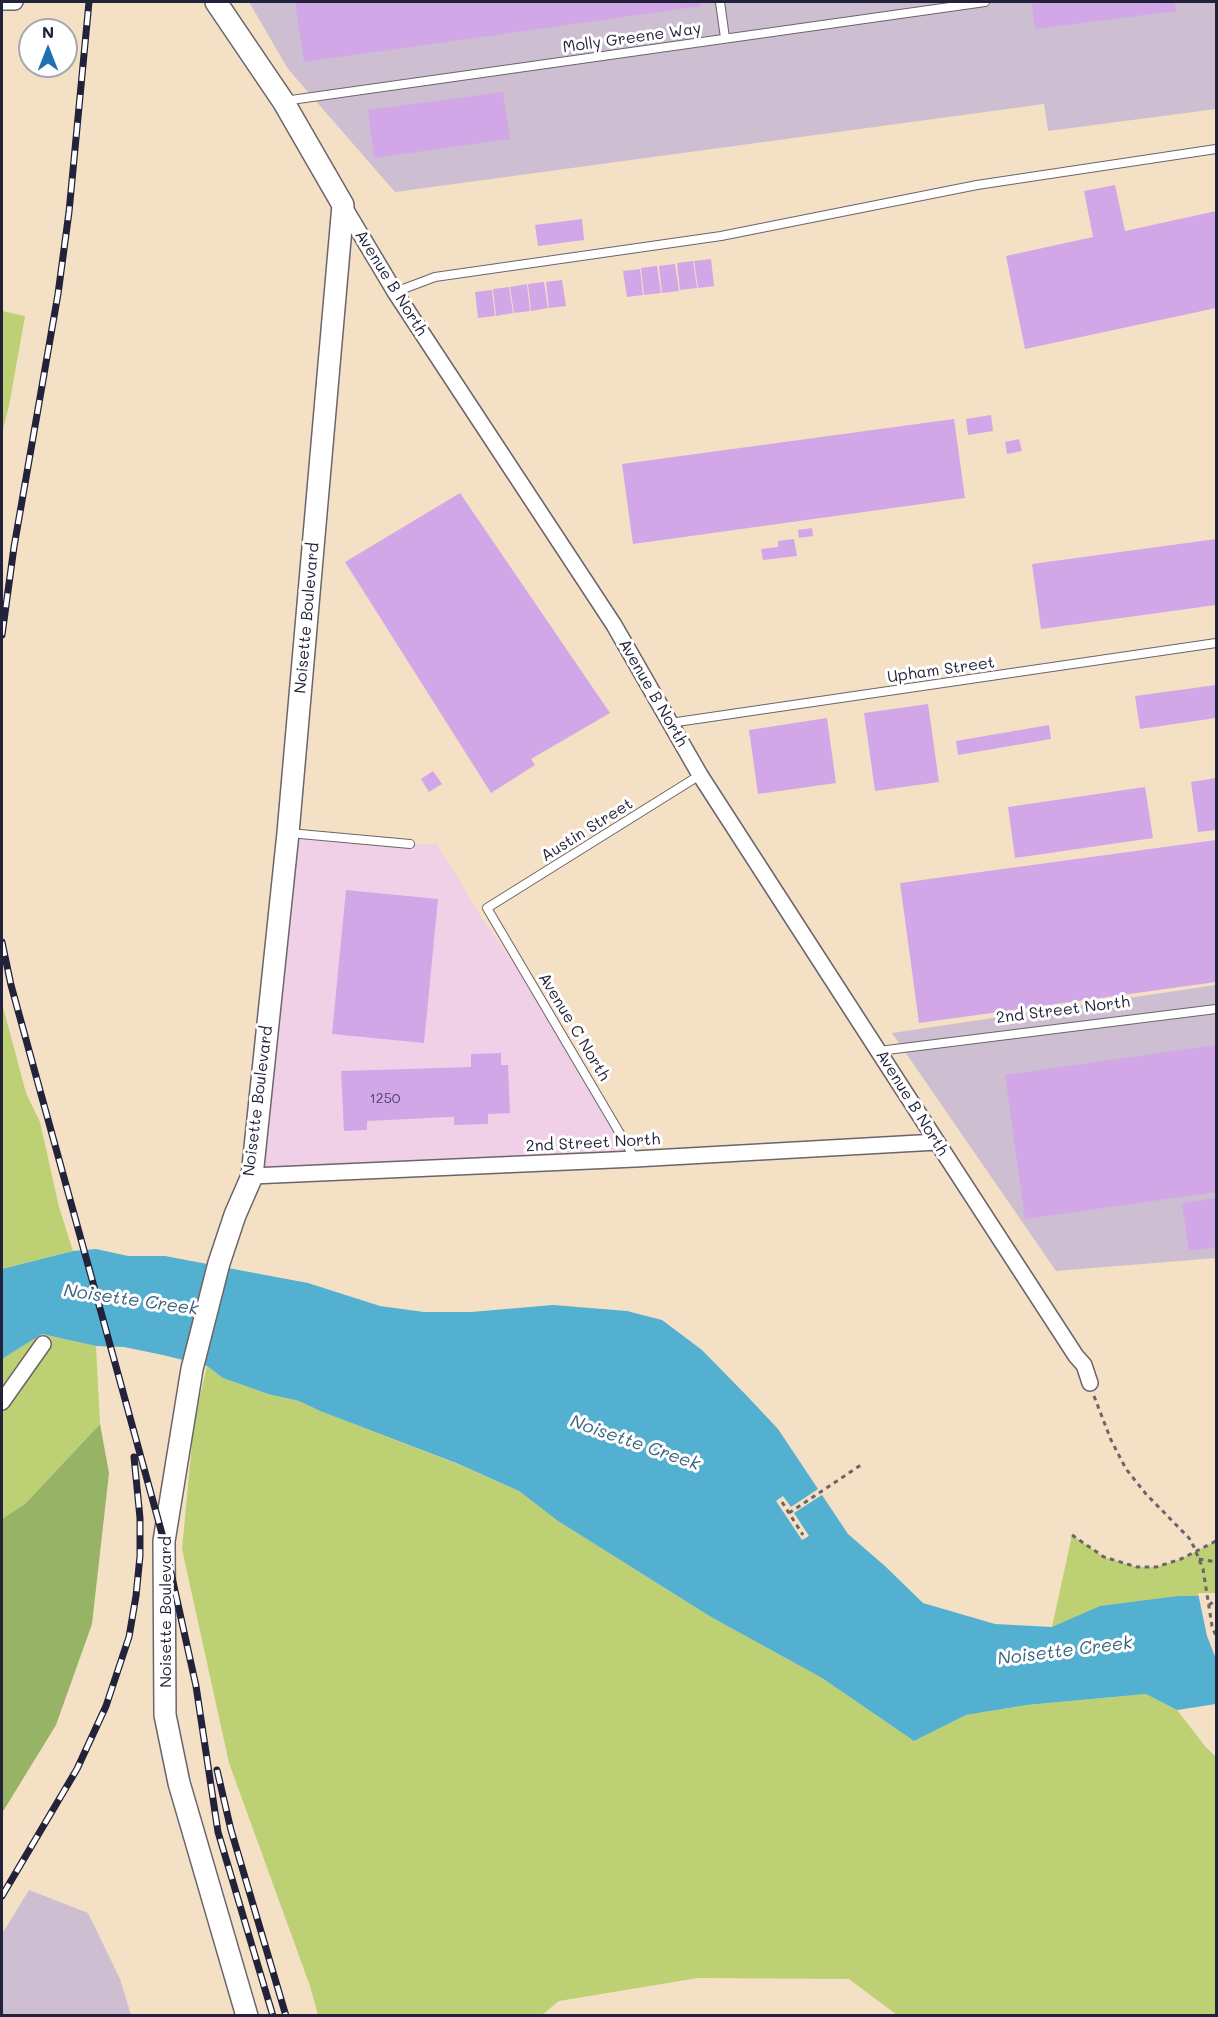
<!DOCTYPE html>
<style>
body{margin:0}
#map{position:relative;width:1218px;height:2017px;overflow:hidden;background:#f4e0c4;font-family:Mali,sans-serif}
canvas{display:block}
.frame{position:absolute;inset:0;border:3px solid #22223b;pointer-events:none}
.north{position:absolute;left:18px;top:18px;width:60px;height:60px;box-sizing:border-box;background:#fff;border:2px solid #a7a7b1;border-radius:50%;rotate:0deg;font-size:16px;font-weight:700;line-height:24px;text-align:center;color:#22223b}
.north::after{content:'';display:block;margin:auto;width:21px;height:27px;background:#1f6fb2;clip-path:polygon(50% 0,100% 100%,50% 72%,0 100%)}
</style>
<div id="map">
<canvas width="1218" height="2017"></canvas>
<div class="frame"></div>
<div class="north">N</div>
</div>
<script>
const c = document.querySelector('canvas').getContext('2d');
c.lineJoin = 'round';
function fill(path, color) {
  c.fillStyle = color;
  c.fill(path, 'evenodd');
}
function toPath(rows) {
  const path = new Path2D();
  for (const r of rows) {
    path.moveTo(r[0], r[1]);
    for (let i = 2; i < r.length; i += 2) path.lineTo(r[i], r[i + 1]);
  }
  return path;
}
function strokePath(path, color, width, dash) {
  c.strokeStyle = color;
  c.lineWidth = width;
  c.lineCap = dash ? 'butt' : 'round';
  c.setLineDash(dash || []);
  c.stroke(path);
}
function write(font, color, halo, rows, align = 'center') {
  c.font = font + ' Mali,sans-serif';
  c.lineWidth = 6;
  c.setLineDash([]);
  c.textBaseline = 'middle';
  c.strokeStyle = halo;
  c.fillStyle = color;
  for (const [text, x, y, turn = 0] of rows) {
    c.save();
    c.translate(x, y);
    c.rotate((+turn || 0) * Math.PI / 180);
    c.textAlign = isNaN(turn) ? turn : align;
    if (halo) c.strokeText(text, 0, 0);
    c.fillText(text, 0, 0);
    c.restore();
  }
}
const built = toPath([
 [288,833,409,844,437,844,483,920,555,1020,635,1159,252,1176]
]);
const industrial = toPath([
 [249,2,1216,2,1216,109,1048,131,1044,104,395,192,288,69],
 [1216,985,1216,1258,1056,1271,892,1033],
 [29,1890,88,1913,120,1979,131,2015,2,2015,2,1934]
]);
const green = toPath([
 [2,311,25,316,9,406,2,433],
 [2,1003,26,1093,40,1122,59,1207,73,1251,2,1269],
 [42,1334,96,1346,100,1424,25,1504,2,1519,2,1359],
 [207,1366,223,1378,268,1394,299,1401,320,1411,455,1463,519,1491,558,1521,711,1617,822,1678,914,1741,966,1715,1027,1705,1146,1694,1177,1710,1205,1746,1216,1757,1216,2015,897,2015,849,1979,698,1978,559,2001,542,2015,318,2015,310,1986,229,1763,182,1549,194,1422],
 [1072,1535,1104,1557,1137,1567,1156,1567,1181,1559,1216,1541,1216,1596,1052,1627]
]);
const forest = toPath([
 [100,1424,109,1473,92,1624,56,1725,2,1813,2,1519,25,1504]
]);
const water = toPath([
 [96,1249,128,1256,165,1256,260,1274,308,1283,380,1306,424,1312,471,1312,553,1305,627,1311,662,1320,702,1350,748,1397,778,1429,848,1534,886,1567,923,1603,995,1624,1052,1627,1100,1606,1178,1596,1216,1596,1216,1704,1177,1710,1146,1694,1027,1705,966,1715,914,1741,822,1678,711,1617,558,1521,519,1491,456,1463,320,1411,299,1401,268,1394,223,1378,207,1366,163,1355,124,1347,96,1346,42,1334,2,1359,2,1269,73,1251]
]);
const pier = toPath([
 [821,1487,825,1493,794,1513,809,1536,802,1540,776,1501,783,1496,791,1507],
 [1198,1593,1216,1593,1216,1659,1207,1636]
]);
const building = toPath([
 [295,2,700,2,701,6,304,62],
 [1049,2,1175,2,1176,11,1035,29,1032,4],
 [503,92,510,139,374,158,368,110],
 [1115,185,1125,231,1216,211,1216,308,1025,349,1006,256,1093,237,1084,191],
 [582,219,584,240,538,246,535,225],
 [711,259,714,286,698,288,694,261],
 [693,261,697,288,680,290,677,263],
 [675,264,679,291,662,293,659,266],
 [657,266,661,293,644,295,641,268],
 [640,269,643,295,627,297,623,271],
 [562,280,566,306,549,308,546,282],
 [544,282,548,308,531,311,528,284],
 [527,284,530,311,514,313,510,287],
 [509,287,513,313,496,316,493,289],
 [492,290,495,316,478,318,475,292],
 [991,415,993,431,968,435,966,419],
 [954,419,965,498,633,544,622,464],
 [1019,439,1022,451,1007,454,1005,442],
 [460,493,610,713,531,759,535,765,491,793,345,562],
 [812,528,813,536,799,538,798,530],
 [794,539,797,556,763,560,761,549,778,547,778,541],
 [1216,539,1216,605,1041,629,1032,564],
 [1216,685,1216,718,1140,729,1135,696],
 [928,704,939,782,875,791,864,713],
 [827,718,836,783,758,794,749,730],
 [1049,725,1051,739,958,755,956,741],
 [433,771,442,784,429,792,421,779],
 [1216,778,1216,830,1198,832,1191,782],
 [1145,787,1153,838,1015,858,1008,807],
 [1216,840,1216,982,919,1023,900,883],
 [346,890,438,899,424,1043,332,1034],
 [1216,1045,1216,1192,1025,1219,1005,1075],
 [501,1053,501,1065,508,1065,510,1113,488,1114,488,1124,454,1125,454,1117,448,1117,367,1121,367,1130,344,1131,341,1071,471,1067,471,1054],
 [1216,1198,1216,1247,1189,1251,1182,1203]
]);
const path = toPath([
 [1094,1396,1111,1440,1126,1469,1146,1494,1189,1538,1194,1547,1203,1569,1212,1626,1216,1636],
 [782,1502,803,1535],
 [789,1513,864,1463],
 [1072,1535,1104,1557,1137,1567,1156,1567,1181,1559,1216,1541],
 [1199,1559,1216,1562],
 [1209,1605,1216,1600]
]);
const lane = toPath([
 [720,2,725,38],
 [284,101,985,2],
 [395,292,435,277,721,236,977,185,1216,149],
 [670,723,1216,643],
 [289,833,410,844],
 [879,1051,1216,1009],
 [635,1159,487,908,700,775]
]);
const street = toPath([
 [2,2,15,2],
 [343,205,395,292,614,625,700,775,937,1142,1076,1356,1084,1365,1090,1383],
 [252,1176,635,1159,937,1142],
 [2,1402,43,1344]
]);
const secondary = toPath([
 [216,2,283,101,343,205,288,833,252,1176,235,1215,219,1263,192,1369,164,1541,165,1715,179,1783,247,2016]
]);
const rail = toPath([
 [2,635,14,547,58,294,69,212,89,2],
 [2,942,11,985,164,1541,196,1686,218,1832,273,2016],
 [217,1770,231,1830,286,2016],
 [2,1896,77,1769,106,1706,129,1637,136,1596,140,1556,140,1518,134,1457]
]);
const numberNames = [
 ["1250",385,1099]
];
const streetNames = [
 ["Molly Greene Way",632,38,-8],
 ["Avenue B North",391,283,58],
 ["Noisette Boulevard",307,618,-85],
 ["Upham Street",941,670,-8],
 ["Avenue B North",653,693,60],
 ["Austin Street",587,830,-32],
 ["2nd Street North",1063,1010,-7],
 ["Avenue C North",574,1027,59],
 ["Noisette Boulevard",258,1101,-83],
 ["Avenue B North",912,1103,58],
 ["2nd Street North",593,1143,-3],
 ["Noisette Boulevard",166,1612,-90]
];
const waterNames = [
 ["Noisette Creek",131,1300,8],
 ["Noisette Creek",635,1443,19],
 ["Noisette Creek",1065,1651,-7]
];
fill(built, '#efd0e6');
fill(industrial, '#cdbed2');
fill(green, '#bdd174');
fill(forest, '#96b366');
fill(water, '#53b0d1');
fill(pier, '#f4e0c4');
fill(building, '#d2a7e8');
strokePath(lane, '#6c646b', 10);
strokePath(street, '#6c646b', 18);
strokePath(secondary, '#6c646b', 24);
strokePath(path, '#6c646b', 3, [4.5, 4.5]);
strokePath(lane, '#fff', 8);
strokePath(street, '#fff', 15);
strokePath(secondary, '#fff', 21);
strokePath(rail, '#22223b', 7);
strokePath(rail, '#fff', 4.5, [14]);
write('14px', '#4e4366', null, numberNames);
write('16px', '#22223b', '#fff', streetNames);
write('italic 18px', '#38627e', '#fff', waterNames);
</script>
